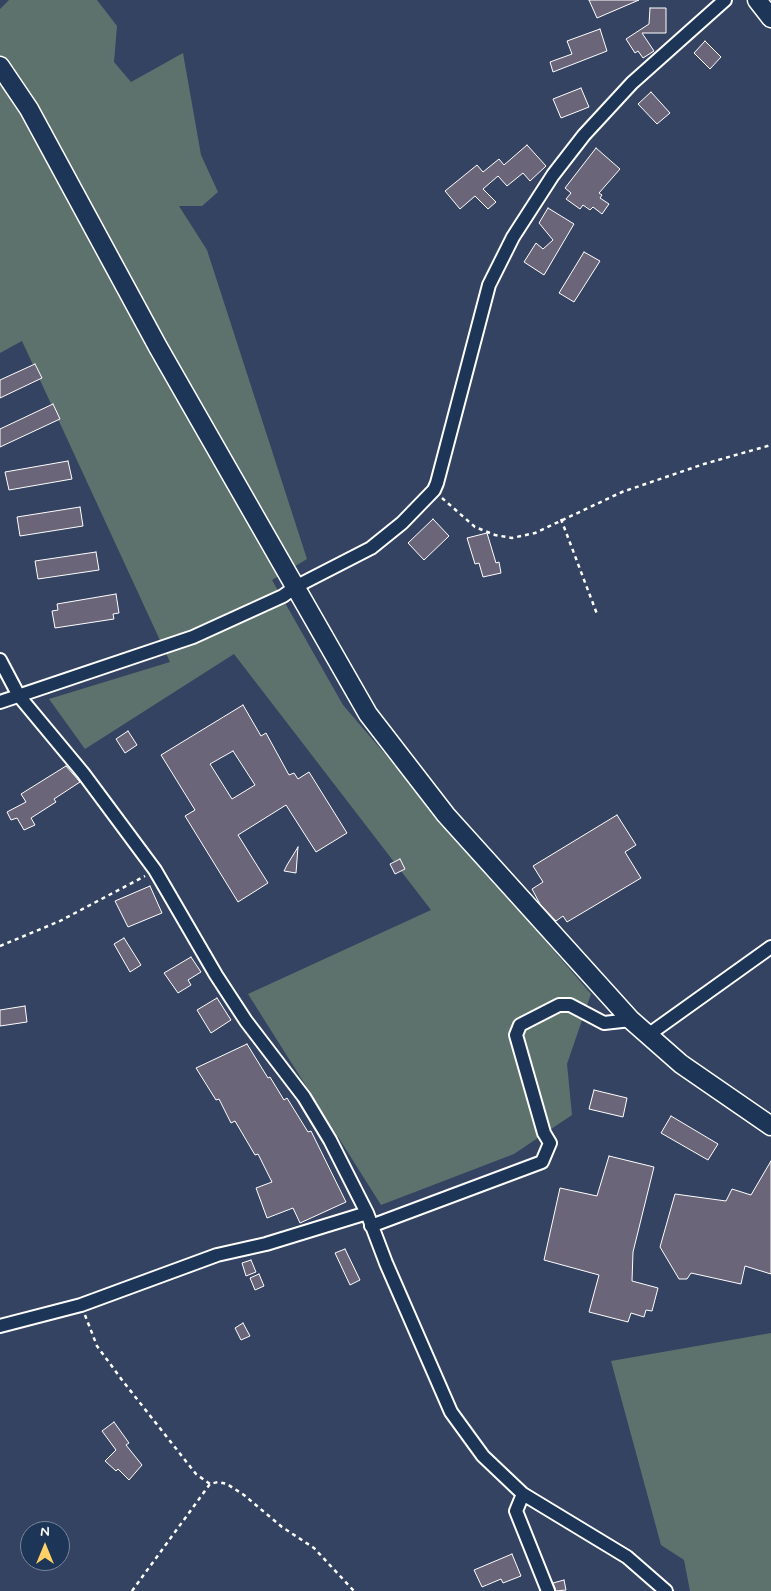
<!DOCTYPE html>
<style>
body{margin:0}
#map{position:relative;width:771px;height:1591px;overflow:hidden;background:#344361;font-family:Mynerve,sans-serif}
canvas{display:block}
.north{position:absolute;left:20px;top:1521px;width:50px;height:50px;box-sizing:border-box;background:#1d3557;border:1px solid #77869a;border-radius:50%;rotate:0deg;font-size:14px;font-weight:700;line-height:20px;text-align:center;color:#fff}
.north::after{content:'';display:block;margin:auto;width:18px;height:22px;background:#ffd166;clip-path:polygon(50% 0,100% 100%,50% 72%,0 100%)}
</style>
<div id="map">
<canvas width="771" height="1591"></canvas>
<div class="north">N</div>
</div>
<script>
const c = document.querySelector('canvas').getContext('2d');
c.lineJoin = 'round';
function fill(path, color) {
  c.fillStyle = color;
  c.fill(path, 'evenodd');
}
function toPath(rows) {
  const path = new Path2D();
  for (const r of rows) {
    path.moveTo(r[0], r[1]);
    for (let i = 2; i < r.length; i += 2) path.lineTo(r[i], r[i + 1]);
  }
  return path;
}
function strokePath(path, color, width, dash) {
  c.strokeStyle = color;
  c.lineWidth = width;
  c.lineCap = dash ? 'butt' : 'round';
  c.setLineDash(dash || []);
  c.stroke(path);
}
const green = toPath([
 [9,0,97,0,117,26,114,62,131,82,183,53,201,155,218,192,202,206,179,206,207,250,307,559,272,580,343,705,591,994,567,1064,572,1115,514,1154,381,1205,248,994,431,910,234,654,85,749,49,699,170,662,22,341,0,353,0,9],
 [771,1333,771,1591,690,1591,684,1560,661,1545,611,1361]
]);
const building = toPath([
 [589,0,639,0,597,18,589,0],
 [650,8,666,8,666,33,642,33,654,51,643,58,638,51,635,53,626,39,649,24,650,8],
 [600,29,607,51,553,72,550,62,572,54,567,41,600,29],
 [705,41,721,57,710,69,694,53,705,41],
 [581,88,589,107,561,118,553,99,581,88],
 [651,92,670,113,657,124,638,104,651,92],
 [527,145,546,166,530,181,523,173,507,186,498,176,483,189,496,202,488,209,475,196,460,209,445,191,477,165,483,172,499,159,504,165,527,145],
 [596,148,620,169,599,193,602,195,600,198,609,204,602,214,593,207,590,210,583,205,580,209,566,199,571,193,565,188,596,148],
 [548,208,574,224,544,275,524,262,536,243,543,249,553,240,539,223,548,208],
 [584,252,600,261,574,302,559,293,584,252],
 [35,364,42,378,0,398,0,380,35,364],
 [53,404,60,419,0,447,0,429,53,404],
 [68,461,72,479,9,490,5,472,68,461],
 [80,507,83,526,20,536,17,517,80,507],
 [433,519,449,536,424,560,408,543,433,519],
 [487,533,496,563,499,562,501,573,483,577,479,563,475,564,467,538,487,533],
 [96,552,99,570,38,579,35,561,96,552],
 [116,594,119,613,113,614,114,619,55,628,52,611,58,610,57,604,116,594],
 [243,705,261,736,266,733,289,775,294,773,298,779,309,772,347,833,316,852,286,805,238,835,268,883,238,902,185,816,195,810,161,755,243,705],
 [233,751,255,785,232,799,210,764,233,751],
 [128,731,137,745,125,753,116,739,128,731],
 [66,766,80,782,54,799,56,802,31,818,35,825,24,830,17,818,11,820,7,812,26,802,21,794,66,766],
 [617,815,636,845,625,852,641,878,567,922,563,916,556,921,540,904,532,889,543,882,533,866,617,815],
 [298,847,296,873,284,871,287,865,298,847],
 [400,859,405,869,395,874,390,864,400,859],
 [150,886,162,913,128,927,115,901,150,886],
 [124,938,141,965,130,972,114,944,124,938],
 [191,957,201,972,188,980,191,985,178,993,164,973,191,957],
 [217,998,231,1020,211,1033,197,1010,217,998],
 [25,1006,27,1022,0,1026,0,1010,25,1006],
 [247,1044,268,1078,270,1077,284,1100,287,1098,308,1132,311,1131,346,1202,300,1223,293,1208,267,1218,256,1188,272,1182,258,1154,255,1155,235,1121,231,1123,219,1099,216,1100,196,1068,247,1044],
 [594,1090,627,1098,623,1117,589,1109,594,1090],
 [671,1116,718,1144,708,1160,661,1133,671,1116],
 [609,1156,654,1167,633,1252,632,1281,658,1288,652,1311,646,1310,644,1317,631,1313,628,1322,589,1312,599,1275,544,1260,560,1188,597,1196,609,1156],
 [771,1161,771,1274,745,1266,741,1284,691,1273,687,1279,679,1279,660,1247,675,1194,726,1201,732,1189,751,1195,771,1161],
 [345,1249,360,1280,350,1285,335,1253,345,1249],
 [251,1260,256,1272,246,1276,242,1263,251,1260],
 [259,1274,264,1286,255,1290,250,1278,259,1274],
 [243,1323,250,1336,241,1340,235,1328,243,1323],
 [114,1422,129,1443,126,1445,142,1465,129,1480,118,1469,116,1471,105,1461,116,1450,102,1431,114,1422],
 [512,1554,521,1576,503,1583,501,1579,482,1587,474,1570,512,1554],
 [564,1580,566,1590,556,1591,553,1583,564,1580]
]);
const path = toPath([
 [442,498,475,527,495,535,512,538,535,533,622,492,704,464,771,445],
 [561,519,597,614],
 [0,946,60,921,145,876],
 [85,1315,97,1346,122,1380,196,1474,210,1484],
 [132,1591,210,1484,218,1482,227,1484,244,1495,282,1527,314,1548,354,1591]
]);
const street = toPath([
 [0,660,19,696,83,773,155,870,216,975,246,1021,304,1097,330,1140,367,1213,386,1263,451,1412,483,1456,523,1494,516,1511,548,1591],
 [0,702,193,637,283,596,297,586,371,548,402,523,434,490,437,483,489,285,513,237,553,175,584,135,632,83,725,0],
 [648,1035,771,947],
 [371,1226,542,1162,550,1143,544,1133,516,1035,520,1025,559,1005,570,1005,604,1023,631,1020],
 [0,1326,81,1305,217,1255,266,1244,367,1213],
 [523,1494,627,1557,666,1591]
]);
const secondary = toPath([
 [757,0,771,18],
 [0,66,29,109,158,347,368,714,446,815,631,1020,681,1064,771,1126]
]);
fill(green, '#5d726d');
fill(building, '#6a6578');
strokePath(building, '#fff', 1);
strokePath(street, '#fff', 16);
strokePath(secondary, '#fff', 21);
strokePath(path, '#fff', 2.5, [4, 4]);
strokePath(street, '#1d3557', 12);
strokePath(secondary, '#1d3557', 18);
</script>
